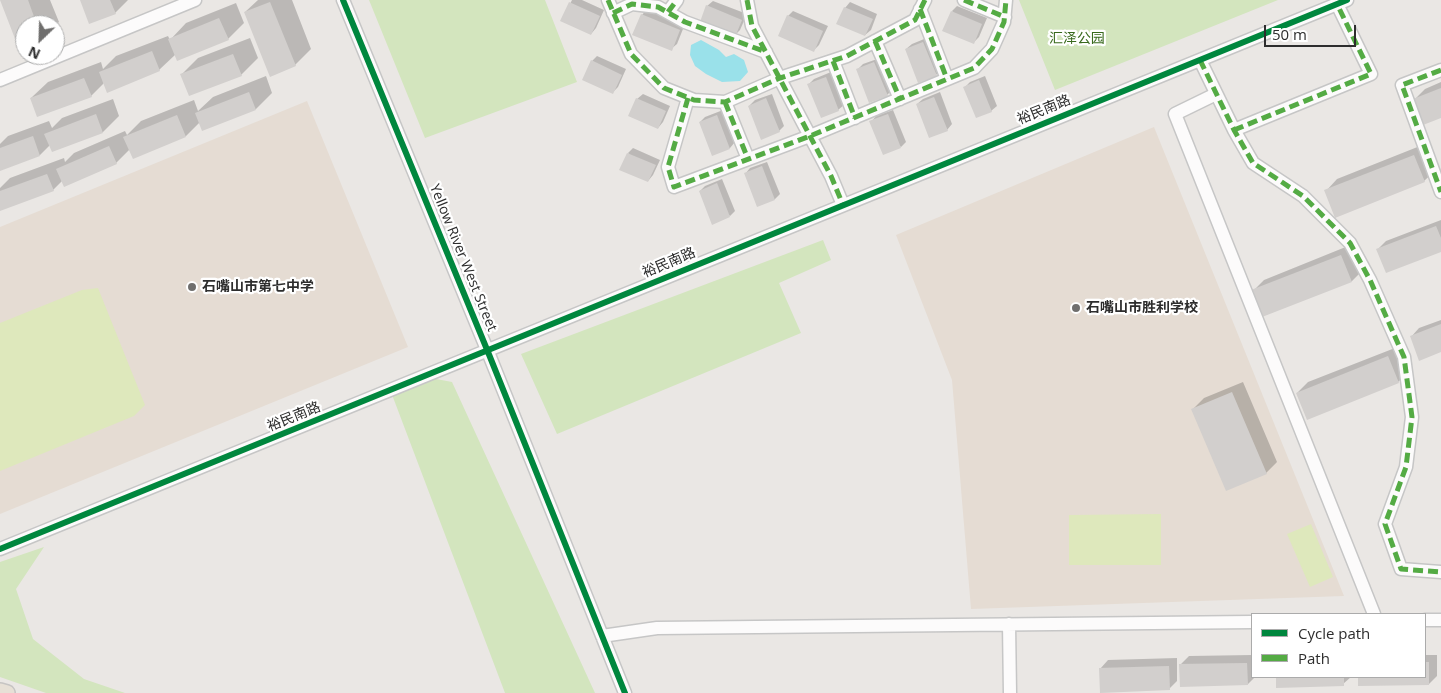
<!DOCTYPE html>
<meta charset="utf-8">
<style>
body{margin:0}
#map{position:relative;width:1441px;height:693px;overflow:hidden;background:#eae7e4;font-family:"Open Sans",sans-serif}
canvas{display:block}
.legend{position:absolute;left:1251px;top:613px;width:175px;height:65px;box-sizing:border-box;background:#fff;border:1px solid #ababab;margin:0;padding:6px 9px;list-style:none;font-size:15px;color:#2d2d2d}
.legend li{display:flex;align-items:center;gap:10px;height:25px}
.legend b{width:25px;border:1px solid #ababab}
.north{position:absolute;left:15px;top:15px;width:50px;height:50px;box-sizing:border-box;background:#fff;border:1px solid #ababab;border-radius:50%;rotate:204deg;font-size:14px;font-weight:700;line-height:20px;text-align:center;color:#2d2d2d}
.north::after{content:'';display:block;margin:auto;width:18px;height:22px;background:#6f6e6d;clip-path:polygon(50% 0,100% 100%,50% 72%,0 100%)}
.scale{position:absolute;left:1264px;top:25px;width:92px;height:22px;box-sizing:border-box;border:2px solid #2d2d2d;border-top:0;padding-left:6px;font-size:15px;line-height:18px;white-space:nowrap;color:#2d2d2d;-webkit-text-stroke:4px #fff;paint-order:stroke}
</style>
<div id="map">
<canvas width="1441" height="693"></canvas>
<ul class="legend">
<li><b style="height:6px;background:#00873e"></b>Cycle path</li>
<li><b style="height:6px;background:#54ab44"></b>Path</li>
</ul>
<div class="north">N</div>
<div class="scale">50 m</div>
</div>
<script>
const c = document.querySelector('canvas').getContext('2d');
c.lineJoin = 'round';
function fill(path, color) {
  c.fillStyle = color;
  c.fill(path, 'evenodd');
}
function toPath(rows) {
  const path = new Path2D();
  for (const r of rows) {
    path.moveTo(r[0], r[1]);
    for (let i = 2; i < r.length; i += 2) path.lineTo(r[i], r[i + 1]);
  }
  return path;
}
function strokePath(path, color, width, dash) {
  c.strokeStyle = color;
  c.lineWidth = width;
  c.lineCap = dash ? 'butt' : 'round';
  c.setLineDash(dash || []);
  c.stroke(path);
}
function write(font, color, halo, rows, align = 'center') {
  c.font = font + ' "Open Sans","Noto Sans SC",sans-serif';
  c.lineWidth = 4.5;
  c.setLineDash([]);
  c.textBaseline = 'middle';
  c.strokeStyle = halo;
  c.fillStyle = color;
  for (const [text, x, y, turn = 0] of rows) {
    c.save();
    c.translate(x, y);
    c.rotate((+turn || 0) * Math.PI / 180);
    c.textAlign = isNaN(turn) ? turn : align;
    if (halo) c.strokeText(text, 0, 0);
    c.fillText(text, 0, 0);
    c.restore();
  }
}
const education = toPath([
 [307,101,408,347,0,514,0,227],
 [1154,127,1344,596,971,609,952,380,896,235]
]);
const green = toPath([
 [369,0,545,0,577,82,425,138],
 [1019,0,1278,0,1055,90],
 [823,240,831,260,779,283,801,333,557,434,521,354],
 [431,378,452,382,595,693,505,693,391,392],
 [44,547,16,589,33,639,84,679,125,693,46,693,0,677,0,562]
]);
const pitch = toPath([
 [98,288,145,405,134,416,0,471,0,323,82,290],
 [1161,514,1161,565,1069,565,1069,515],
 [1311,524,1333,577,1310,587,1287,534]
]);
const water = toPath([
 [701,40,719,50,726,57,734,54,744,60,748,72,740,81,722,82,706,74,695,66,690,55,691,45]
]);
const shadow = toPath([
 [2,0,50,0,59,22,55,26,25,25,25,45],
 [81,0,128,0,115,13],
 [258,0,292,0,311,49,295,65,245,12],
 [572,0,582,0,604,10,596,28,591,34,562,20],
 [713,1,747,14,740,30,735,35,707,6],
 [850,2,877,14,871,30,865,35,845,8],
 [236,3,244,23,228,39,176,54,159,70,104,83,91,96,31,98,48,82,101,62,103,69,116,56,168,36,170,40,186,23],
 [957,6,987,18,979,37,974,42,952,11],
 [647,9,685,24,677,44,671,49,642,15],
 [793,11,828,26,819,45,814,50,788,16],
 [929,37,941,69,936,75,906,49,912,44],
 [250,38,258,58,241,75,182,74,198,58],
 [597,56,626,69,618,87,613,92,592,61],
 [880,58,892,90,887,95,857,70,863,64],
 [831,72,844,105,838,110,809,84,814,79],
 [266,76,272,93,256,109,200,122,186,136,130,149,116,163,63,180,53,190,0,210,0,188,10,178,64,158,65,162,74,153,125,131,127,135,141,121,194,100,198,111,213,97],
 [985,76,997,106,991,111,965,87,970,82],
 [1441,82,1441,117,1414,100,1425,89],
 [940,92,952,124,947,130,917,104,923,99],
 [643,94,670,106,663,122,658,128,637,99],
 [772,94,784,126,779,131,749,106,755,100],
 [113,99,119,116,103,132,50,145,40,155,0,170,0,144,8,136,49,121,52,128,62,118],
 [723,110,735,142,730,148,713,154,700,122,705,117],
 [893,110,906,142,901,147,871,122,876,116],
 [1425,144,1436,170,1424,181,1326,191,1337,179],
 [633,148,660,160,653,175,648,181,628,153],
 [767,162,780,194,775,199,758,206,745,174,750,168],
 [722,179,735,211,730,216,700,191,705,186],
 [1441,220,1441,250,1378,249,1386,241],
 [1353,244,1363,270,1352,281,1263,316,1253,291,1264,280],
 [1441,320,1441,351,1411,337,1419,328],
 [1400,346,1410,371,1398,382,1297,393,1308,382],
 [1243,382,1277,462,1266,473,1193,409,1204,398],
 [1252,655,1252,677,1255,677,1248,684,1180,665,1189,656],
 [1425,655,1437,655,1437,676,1429,684,1359,684,1359,677,1425,677],
 [1177,658,1177,681,1169,689,1100,669,1108,660],
 [1277,677,1351,677,1343,684,1277,686]
]);
const building = toPath([
 [0,0,28,0,37,25,25,25,25,47,19,49],
 [80,0,110,0,116,14,89,24],
 [270,2,296,66,270,77,244,12],
 [569,2,600,16,591,35,560,21],
 [706,5,742,20,735,37,700,22],
 [844,7,873,19,865,36,836,24],
 [951,11,982,24,974,44,942,31],
 [641,14,680,30,672,51,632,35],
 [787,15,823,31,814,52,778,36],
 [219,18,229,40,177,61,168,39],
 [923,42,937,76,918,83,905,49],
 [152,51,160,71,107,93,99,72],
 [233,54,242,76,189,96,180,74],
 [591,60,622,75,613,94,582,80],
 [874,62,888,96,869,103,856,69],
 [826,77,839,111,821,118,807,84],
 [84,78,92,97,37,117,30,98],
 [979,80,992,112,976,118,963,87],
 [1441,88,1441,118,1423,125,1413,99],
 [249,92,256,110,202,131,195,113],
 [934,97,948,131,929,138,916,104],
 [636,98,666,111,658,129,628,116],
 [766,98,780,132,761,140,748,106],
 [96,114,103,133,52,152,44,134],
 [888,114,901,148,883,155,869,121],
 [177,115,186,137,133,159,123,137],
 [717,115,730,149,712,156,699,122],
 [33,136,40,156,0,171,0,148],
 [109,146,117,164,64,187,56,169],
 [627,153,656,165,648,182,619,170],
 [1414,155,1425,182,1335,218,1324,190],
 [762,166,775,200,757,207,744,173],
 [47,174,54,191,0,211,0,191],
 [717,183,730,217,712,225,699,191],
 [1436,226,1441,238,1441,252,1386,273,1376,249],
 [1341,255,1352,282,1262,317,1251,290],
 [1441,324,1441,352,1419,361,1410,336],
 [1388,356,1399,383,1307,420,1296,393],
 [1232,392,1267,474,1226,491,1191,409],
 [1425,662,1429,662,1429,685,1358,686,1358,677,1425,677],
 [1247,663,1248,685,1180,687,1179,664],
 [1169,666,1170,690,1100,693,1099,668],
 [1276,677,1344,677,1344,686,1276,688]
]);
const minor = toPath([
 [343,0,488,352,625,693],
 [608,0,631,54,664,88,694,100,725,102,780,78,847,56,915,20,925,0],
 [747,0,752,26,831,176,843,205],
 [964,0,1005,17],
 [920,9,947,79],
 [668,12,677,0],
 [613,13,632,4,658,7,685,22,766,52],
 [875,41,900,99],
 [1200,60,1234,130,1253,163,1303,196,1350,243,1370,280,1404,357,1412,417,1406,467,1385,524,1401,569,1441,572],
 [833,61,855,118],
 [1441,70,1402,85,1441,192],
 [0,80,195,0],
 [1216,94,1175,114,1374,614],
 [688,98,668,167,674,187,810,136,974,68,992,49,1004,22,1006,0],
 [725,102,748,159],
 [1234,130,1371,74,1337,4],
 [0,549,1347,0],
 [1425,620,1441,620],
 [1009,624,1010,693],
 [602,636,657,628,1252,622]
]);
const major = toPath([
 [0,691,7,693]
]);
const quiet = toPath([
 [608,0,631,54,664,88,694,100,725,102,780,78,847,56,915,20,925,0],
 [747,0,752,26,831,176,843,205],
 [964,0,1005,17],
 [920,9,947,79],
 [668,12,677,0],
 [613,13,632,4,658,7,685,22,766,52],
 [875,41,900,99],
 [1200,60,1234,130,1253,163,1303,196,1350,243,1370,280,1404,357,1412,417,1406,467,1385,524,1401,569,1441,572],
 [833,61,855,118],
 [1441,70,1402,85,1441,192],
 [688,98,668,167,674,187,810,136,974,68,992,49,1004,22,1006,0],
 [725,102,748,159],
 [1234,130,1371,74,1337,4]
]);
const cycleway = toPath([
 [343,0,488,352,625,693],
 [0,549,1347,0]
]);
const markers = [
 [192,287,5,"#6f6e6d"],
 [1076,308,5,"#6f6e6d"]
];
const parkNames = [
 ["汇泽公园",1077,39]
];
const streetNames = [
 ["裕民南路",1044,110,-22],
 ["Yellow River West Street",463,258,68],
 ["裕民南路",669,263,-23],
 ["裕民南路",294,417,-22]
];
const poiNames = [
 ["石嘴山市第七中学",202,287],
 ["石嘴山市胜利学校",1086,308]
];
fill(education, '#e5dcd3');
fill(green, '#d3e5be');
fill(pitch, '#dee8bc');
fill(water, '#9ae1ea');
fill(shadow, '#0003');
fill(building, '#d2cfcd');
strokePath(minor, '#c6c6c6', 15);
strokePath(major, '#c6c4c3', 18);
strokePath(minor, '#fcfbfb', 12);
strokePath(major, '#e7e0d6', 15);
strokePath(quiet, '#54ab44', 5, [10, 5]);
strokePath(cycleway, '#00873e', 6);
for (const [x, y, r, color] of markers) {
  const dot = new Path2D();
  dot.arc(x, y, r, 0, 2 * Math.PI);
  c.fillStyle = color;
  c.fill(dot);
  strokePath(dot, '#fff', 2);
}
write('14px', '#396a1d', '#fff', parkNames);
write('14px', '#2d2d2d', '#fff', streetNames);
write('bold 14px', '#2d2d2d', '#fff', poiNames, 'left');
</script>
